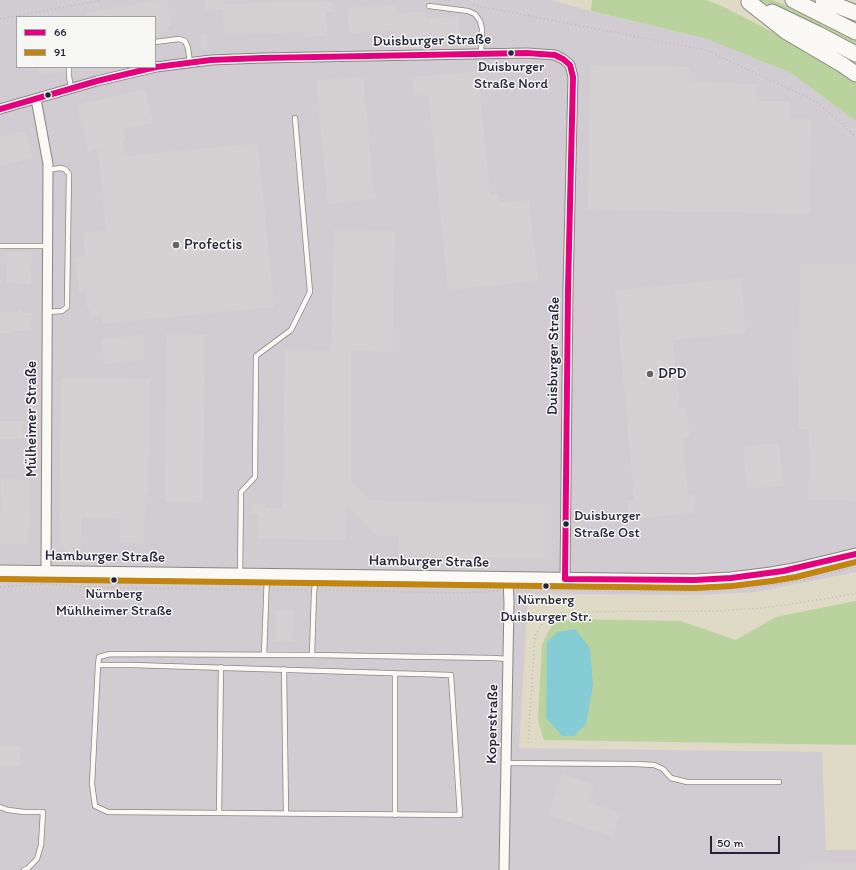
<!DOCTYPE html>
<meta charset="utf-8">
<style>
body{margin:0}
#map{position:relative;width:856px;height:870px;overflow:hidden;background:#dedac6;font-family:Itim,sans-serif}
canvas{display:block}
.legend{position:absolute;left:16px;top:16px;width:140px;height:52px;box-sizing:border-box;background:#f6f6f2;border:1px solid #a1a1a9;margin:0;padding:5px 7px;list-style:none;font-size:12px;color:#22223b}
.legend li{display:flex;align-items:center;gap:8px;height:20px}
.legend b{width:20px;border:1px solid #a1a1a9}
.scale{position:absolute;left:710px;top:836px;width:70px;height:18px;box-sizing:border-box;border:2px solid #22223b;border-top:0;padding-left:5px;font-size:12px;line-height:14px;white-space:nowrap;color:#22223b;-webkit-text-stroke:3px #f6f6f2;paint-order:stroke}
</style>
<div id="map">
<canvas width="856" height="870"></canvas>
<ul class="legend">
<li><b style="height:5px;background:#e5007d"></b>66</li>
<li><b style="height:5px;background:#c2850f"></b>91</li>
</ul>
<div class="scale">50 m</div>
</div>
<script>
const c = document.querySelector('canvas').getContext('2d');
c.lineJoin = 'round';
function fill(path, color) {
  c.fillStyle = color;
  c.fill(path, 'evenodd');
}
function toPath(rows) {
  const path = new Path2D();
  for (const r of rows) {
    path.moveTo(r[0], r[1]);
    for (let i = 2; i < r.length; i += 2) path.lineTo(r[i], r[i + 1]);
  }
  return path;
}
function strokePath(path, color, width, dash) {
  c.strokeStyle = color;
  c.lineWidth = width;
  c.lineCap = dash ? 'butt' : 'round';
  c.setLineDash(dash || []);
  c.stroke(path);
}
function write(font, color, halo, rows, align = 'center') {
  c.font = font + ' Itim,sans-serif';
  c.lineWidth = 3;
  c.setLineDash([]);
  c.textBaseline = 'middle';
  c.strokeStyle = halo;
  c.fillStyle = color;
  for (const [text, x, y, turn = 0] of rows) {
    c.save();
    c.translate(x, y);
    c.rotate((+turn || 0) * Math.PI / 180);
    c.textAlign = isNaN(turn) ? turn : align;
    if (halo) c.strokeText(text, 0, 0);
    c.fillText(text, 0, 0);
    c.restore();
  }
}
const industrial = toPath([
 [0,0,552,0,597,13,707,39,791,73,856,121,856,572,756,592,700,595,528,594,519,748,822,752,826,850,856,850,856,870,0,870],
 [17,17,155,17,155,67,17,67]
]);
const green = toPath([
 [592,0,706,0,722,6,782,37,856,82,856,121,791,73,707,39,591,11],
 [757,0,773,0,808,15,856,40,856,48,805,21],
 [856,601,856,745,544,740,538,720,542,645,548,632,554,622,574,619,680,621,736,640,776,617]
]);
const water = toPath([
 [575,629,590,648,593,685,586,724,574,736,562,736,546,718,547,642,558,632]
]);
const building = toPath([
 [158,0,167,0,172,26,168,26,169,31,162,33,161,34,155,36,155,17,85,17,85,13],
 [205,0,224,0,224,4,333,1,333,12,326,12,327,36,305,37,305,32,224,34,223,10,205,10],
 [396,5,396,13,426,12,426,18,459,16,460,40,436,41,435,37,396,39,395,31,349,33,347,8],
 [207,34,209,47,201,48,199,35],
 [590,65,690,67,689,82,757,84,757,101,790,101,790,119,811,119,810,214,588,210],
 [38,67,65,67,65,71,40,75],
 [478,71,490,195,499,194,500,203,529,200,538,281,448,290,428,95,414,96,412,77],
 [363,76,375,199,328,204,316,81],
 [145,89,153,123,124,129,126,142,123,142,126,156,258,143,274,307,102,324,101,316,90,317,89,306,86,306,85,292,79,293,77,274,76,274,74,257,85,256,83,233,106,230,98,149,88,152,77,105],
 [26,131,33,158,0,166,0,137],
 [334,230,395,231,393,352,351,351,351,481,370,500,398,501,545,504,545,558,400,556,398,536,377,536,347,505,346,540,258,539,259,514,251,514,251,504,266,504,266,508,282,508,285,350,331,351],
 [7,252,32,252,31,284,6,283],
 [800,264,856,264,856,501,808,500,809,429,798,429],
 [741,278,746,333,673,340,680,408,687,408,690,437,683,437,688,495,694,494,696,513,629,519,627,500,634,500,615,290],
 [21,308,24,313,32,313,31,331,14,331,14,333,0,333,0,312,17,312],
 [166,334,205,335,203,503,165,502],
 [139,335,144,335,144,360,104,364,101,339],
 [61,378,150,379,149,495,145,495,144,544,120,543,120,519,82,518,81,547,73,547,73,552,65,552,65,548,59,547],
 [0,421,24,421,23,439,0,439],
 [779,443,783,486,747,489,743,446],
 [1,479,30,480,29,544,0,544],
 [275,610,294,610,293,641,275,641],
 [0,746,20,746,20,766,0,766],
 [562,774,594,785,588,802,620,813,612,837,548,815],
 [807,862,856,863,856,870,807,870]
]);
const path = toPath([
 [445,0,450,1],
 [473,5,706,50,817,102,856,137],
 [0,19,102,0],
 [0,587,26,585,46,584,65,585,79,587,260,590],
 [273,590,308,590],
 [321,590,461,593,499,591],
 [517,591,527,591,533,589,631,592,711,591,772,585,804,580,856,567],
 [528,743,535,636,544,620,562,612,715,611,763,608,837,597,856,593]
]);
const service = toPath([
 [429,6,468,11,475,14,480,21,482,29,481,54],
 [155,42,179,39,185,41,188,48,190,63],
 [69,67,69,76,71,89],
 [0,246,48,246],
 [47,312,62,311,67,307,67,303,69,174,65,169,60,168,48,170],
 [240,574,241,492,255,477,256,356,291,330,310,292,295,118],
 [264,655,267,575],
 [312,655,314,593,316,575],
 [98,665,132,665,451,675,460,815,108,812,95,806,92,784,98,665,99,657,110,654,312,655,493,658,508,659],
 [284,669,286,814],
 [395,673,395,815],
 [506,763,636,764,654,765,663,769,671,778,687,782,779,782],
 [0,807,8,810,24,812,43,812,41,845,37,859,27,869,24,870],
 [219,813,221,667]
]);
const minor = toPath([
 [36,99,48,164,46,572],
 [0,109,97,81,156,67,211,60,262,58,527,53,555,55,563,59,570,65,573,77,568,289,565,579],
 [504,870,509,603,508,578]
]);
const tertiary = toPath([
 [0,571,695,580,731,578,771,573,794,569,856,554]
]);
const trunk = toPath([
 [793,0,856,32],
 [823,0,856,13],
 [749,2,787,32,843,65,856,74],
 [772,12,818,34,856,54]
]);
const bus1 = toPath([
 [0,109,97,81,156,67,211,60,262,58,527,53,555,55,563,59,570,65,573,77,568,289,565,579],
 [565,579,695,580,731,578,783,571,856,554]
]);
const bus2 = toPath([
 [0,579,695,588,732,586,772,581,796,577,856,562]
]);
const markers = [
 [511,53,3.5,"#22223b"],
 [48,95,3.5,"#22223b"],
 [176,245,4,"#64626c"],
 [650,374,4,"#64626c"],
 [566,524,3.5,"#22223b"],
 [114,580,3.5,"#22223b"],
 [546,586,3.5,"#22223b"]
];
const busNames = [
 ["Duisburger",511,67],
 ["Straße Nord",511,84],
 ["Duisburger",574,516,"left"],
 ["Straße Ost",574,533,"left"],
 ["Nürnberg",114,594],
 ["Mühlheimer Straße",114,611],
 ["Nürnberg",546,600],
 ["Duisburger Str.",546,617]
];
const streetNames = [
 ["Duisburger Straße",432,41,-1],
 ["Duisburger Straße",554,356,-89],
 ["Mülheimer Straße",32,419,-90],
 ["Hamburger Straße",105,557,1],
 ["Hamburger Straße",429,562,1],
 ["Koperstraße",493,724,-89]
];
const poiNames = [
 ["Profectis",184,245],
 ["DPD",658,374]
];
fill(industrial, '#d1ccd1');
fill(green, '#bad29d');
fill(water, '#85ccd5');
fill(building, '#d5d0d2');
strokePath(service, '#898781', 6);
strokePath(minor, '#898781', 11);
strokePath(tertiary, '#898781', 13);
strokePath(trunk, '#898781', 17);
strokePath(path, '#babab8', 1.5, [1, 3]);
strokePath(service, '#faf9f6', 4.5);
strokePath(minor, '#faf9f6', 9);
strokePath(tertiary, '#faf9f6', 11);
strokePath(trunk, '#faf9f6', 15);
strokePath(bus1, '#e5007d', 6);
strokePath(bus2, '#c2850f', 6);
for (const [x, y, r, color] of markers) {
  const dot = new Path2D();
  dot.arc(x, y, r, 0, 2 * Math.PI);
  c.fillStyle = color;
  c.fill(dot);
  strokePath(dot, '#f6f6f2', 1.5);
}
write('14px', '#22223b', '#f6f6f2', busNames);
write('15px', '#22223b', '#f6f6f2', streetNames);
write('15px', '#22223b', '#f6f6f2', poiNames, 'left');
</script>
